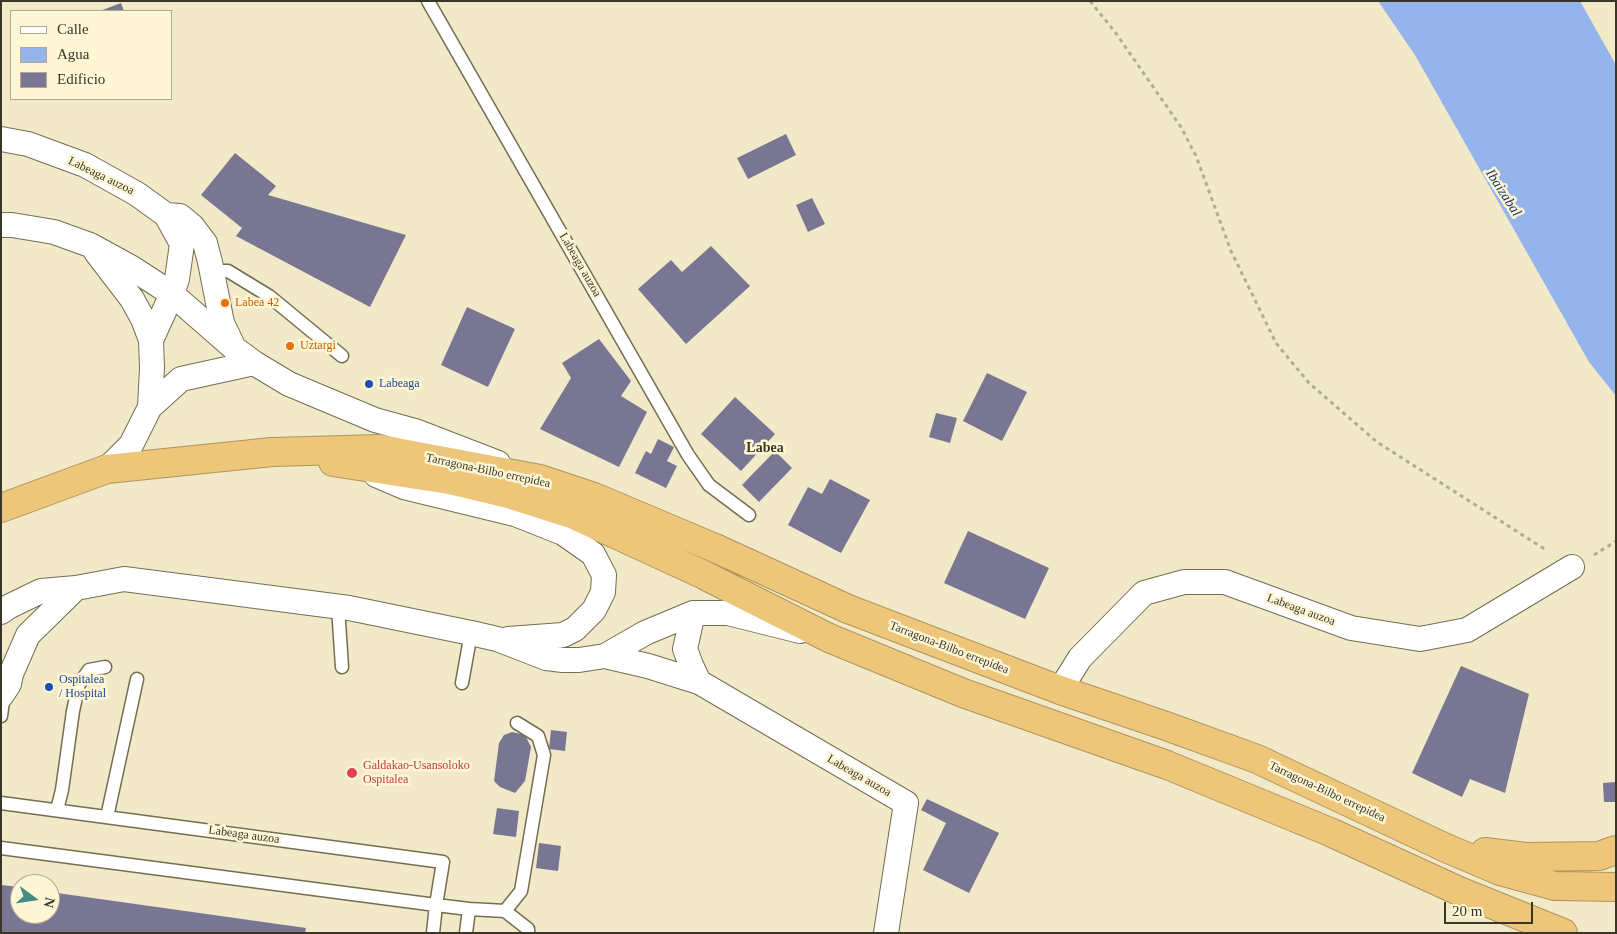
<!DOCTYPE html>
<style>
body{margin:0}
#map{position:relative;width:1617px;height:934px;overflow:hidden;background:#f1e9c8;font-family:Georgia,serif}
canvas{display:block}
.frame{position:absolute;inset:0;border:2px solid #393629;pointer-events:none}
.legend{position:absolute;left:10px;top:10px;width:162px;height:90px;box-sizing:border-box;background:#fff6d5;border:1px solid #b0a990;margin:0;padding:6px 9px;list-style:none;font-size:15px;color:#393629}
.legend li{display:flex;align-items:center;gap:10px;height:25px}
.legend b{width:25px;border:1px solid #b0a990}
.north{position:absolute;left:10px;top:874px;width:50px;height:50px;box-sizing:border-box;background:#fff6d5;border:1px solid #b0a990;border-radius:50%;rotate:104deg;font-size:14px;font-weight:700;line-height:20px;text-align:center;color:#393629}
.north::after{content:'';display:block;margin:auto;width:18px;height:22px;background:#468c83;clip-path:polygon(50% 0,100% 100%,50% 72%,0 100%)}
.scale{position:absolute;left:1444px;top:902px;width:89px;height:22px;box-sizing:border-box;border:2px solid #393629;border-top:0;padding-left:6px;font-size:15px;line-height:18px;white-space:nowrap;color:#393629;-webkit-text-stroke:4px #fff6d5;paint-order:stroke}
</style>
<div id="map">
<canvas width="1617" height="934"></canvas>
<div class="frame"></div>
<ul class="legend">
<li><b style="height:6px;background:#fff"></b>Calle</li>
<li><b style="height:14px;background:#96b4ec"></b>Agua</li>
<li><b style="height:14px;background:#797693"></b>Edificio</li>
</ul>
<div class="north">N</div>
<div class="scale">20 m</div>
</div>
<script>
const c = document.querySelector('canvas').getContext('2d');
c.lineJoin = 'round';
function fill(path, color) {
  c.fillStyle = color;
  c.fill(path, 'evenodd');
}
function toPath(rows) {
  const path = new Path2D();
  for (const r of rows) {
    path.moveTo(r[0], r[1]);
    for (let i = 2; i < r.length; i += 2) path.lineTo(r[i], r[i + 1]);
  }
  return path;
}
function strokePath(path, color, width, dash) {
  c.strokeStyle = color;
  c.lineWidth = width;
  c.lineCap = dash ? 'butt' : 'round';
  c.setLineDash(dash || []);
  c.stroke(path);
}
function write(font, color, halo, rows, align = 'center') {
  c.font = font + ' Georgia,serif';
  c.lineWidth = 5;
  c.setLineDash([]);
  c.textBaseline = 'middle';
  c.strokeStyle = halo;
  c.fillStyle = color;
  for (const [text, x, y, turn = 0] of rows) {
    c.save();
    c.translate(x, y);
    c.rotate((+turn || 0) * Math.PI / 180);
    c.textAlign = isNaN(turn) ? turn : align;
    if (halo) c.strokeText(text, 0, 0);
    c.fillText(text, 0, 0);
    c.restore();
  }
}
const water = toPath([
 [1378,1,1580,1,1616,65,1616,396,1589,362,1415,55]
]);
const building = toPath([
 [121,3,124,11,100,11],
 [786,134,796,155,748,179,737,158],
 [235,153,276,186,268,195,406,235,370,307,236,236,242,228,201,195],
 [812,198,825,224,808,232,796,205],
 [711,246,750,286,686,344,638,289,671,260,682,272],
 [467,307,515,329,488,387,441,365],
 [599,339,631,381,621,396,647,412,619,467,540,429,571,378,562,363],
 [987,373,1027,392,1002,441,963,421],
 [735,397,775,434,741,471,701,434],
 [936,413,957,418,950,443,929,437],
 [658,439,674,447,667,461,677,466,666,488,635,473,646,451,651,454],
 [775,451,792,468,759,502,742,485],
 [830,479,870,500,841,553,788,525,808,487,822,494],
 [968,531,1049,568,1025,619,944,583],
 [1461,666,1529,694,1505,793,1470,779,1462,797,1412,773],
 [551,730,567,732,565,751,549,749],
 [512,732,525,735,531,747,525,781,515,793,500,787,494,781,499,743,504,735],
 [1616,782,1616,802,1604,802,1603,783],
 [927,799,999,833,969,893,923,870,946,823,921,810],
 [497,808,519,811,516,837,493,834],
 [539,843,561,846,558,871,536,868],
 [1,885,20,887,20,914,50,914,50,892,306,928,305,933,1,933]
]);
const path = toPath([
 [1090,1,1115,32,1181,127,1196,156,1231,251,1276,343,1309,383,1377,442,1546,550],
 [1594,555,1616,541]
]);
const lane = toPath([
 [428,1,688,455,709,485,749,515],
 [212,271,228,271,269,296,342,356],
 [338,607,342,667],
 [462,683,471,633],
 [1,716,4,693],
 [1,803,443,862,436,905,1,848],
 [57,810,62,790,73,711,79,684,89,670,105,667],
 [107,817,137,679],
 [469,909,505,911,528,929,528,933],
 [505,911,521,891,544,755,538,736,517,723],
 [433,933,436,905,469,909,466,933]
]);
const street = toPath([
 [1,139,28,144,85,165,137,194,166,215,182,244,177,279,172,294,151,340],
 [166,215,180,216,192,226,205,243,210,262,222,323,232,344],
 [1,225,12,225,54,232,90,245,132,268,172,294,235,349,254,363,289,384,375,420,415,431,498,463],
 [96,252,132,299,143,319,151,340,152,368,150,407],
 [107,469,131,445,150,407,181,379,254,363],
 [376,475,404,487,515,514,563,533,593,554,604,575,603,592,594,610,575,629,563,635,508,639],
 [1,612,10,606,41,591,76,588,124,579,349,608,471,633,497,639,546,658,563,660,579,660,605,656,645,633,693,613,728,613,800,631],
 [693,613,685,649,691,665,699,682],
 [605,656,648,666,699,682,906,803,886,933],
 [1060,690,1080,658,1144,593,1184,582,1225,582,1351,628,1420,639,1467,630,1572,567],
 [1,696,9,684,11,674,28,635,76,588]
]);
const highway = toPath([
 [333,462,449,480,508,494,574,515,704,575,829,638,963,693,1167,765,1330,832,1459,891,1563,933],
 [1,508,107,469,272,452,380,449,540,479,594,497,715,548,848,609,1060,690,1166,726,1257,759,1446,848,1500,871,1555,886,1616,887],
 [1485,852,1526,857,1599,856,1616,850]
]);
const markers = [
 [225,303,5,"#e8710a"],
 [290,346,5,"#e8710a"],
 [369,384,5,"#1a4fb4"],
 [49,687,5,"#1a4fb4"],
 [352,773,6,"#e0444e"]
];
const streetNames = [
 ["Labeaga auzoa",101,176,26],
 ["Labeaga auzoa",580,265,60],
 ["Tarragona-Bilbo errepidea",488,471,12],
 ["Labeaga auzoa",1301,610,20],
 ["Tarragona-Bilbo errepidea",949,648,21],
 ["Labeaga auzoa",859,776,30],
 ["Tarragona-Bilbo errepidea",1327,792,25],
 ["Labeaga auzoa",244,835,8]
];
const foodNames = [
 ["Labea 42",235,303],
 ["Uztargi",300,346]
];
const transitNames = [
 ["Labeaga",379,384],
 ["Ospitalea",59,680],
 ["/ Hospital",59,694]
];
const healthNames = [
 ["Galdakao-Usansoloko",363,766],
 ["Ospitalea",363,780]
];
const waterNames = [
 ["Ibaizabal",1503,193,57]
];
const neighbourhoodNames = [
 ["Labea",765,448]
];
fill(water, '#96b4ec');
fill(building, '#797693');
strokePath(lane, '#756d50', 15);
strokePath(street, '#756d50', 26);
strokePath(highway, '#ae945d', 30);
strokePath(path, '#b2ac92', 3, [4, 4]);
strokePath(lane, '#fff', 12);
strokePath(street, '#fff', 24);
strokePath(highway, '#edc679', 28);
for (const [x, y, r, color] of markers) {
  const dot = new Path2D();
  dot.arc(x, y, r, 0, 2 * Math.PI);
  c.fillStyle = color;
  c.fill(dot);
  strokePath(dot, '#fff6d5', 2);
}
write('12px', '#393629', '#fff6d5', streetNames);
write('12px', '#c56008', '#fff6d5', foodNames, 'left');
write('12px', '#164399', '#fff6d5', transitNames, 'left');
write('12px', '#be3a42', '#fff6d5', healthNames, 'left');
write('italic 14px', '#113272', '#fff6d5', waterNames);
write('bold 14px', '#393629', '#fff6d5', neighbourhoodNames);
</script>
